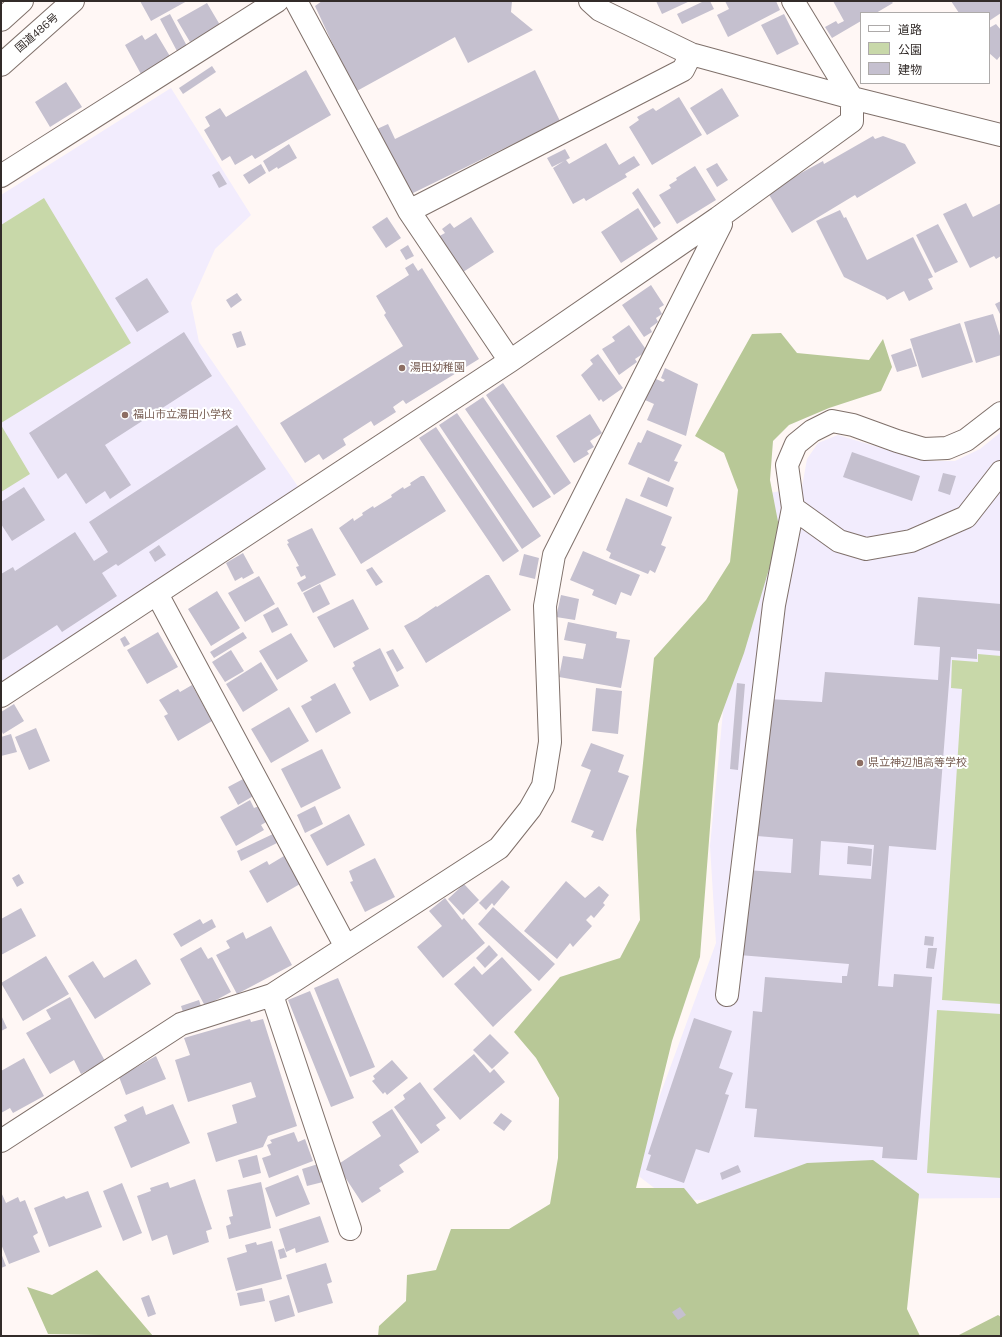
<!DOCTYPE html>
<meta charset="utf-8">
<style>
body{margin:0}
#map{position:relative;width:1002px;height:1337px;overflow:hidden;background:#fff7f5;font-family:Mulish,"Noto Sans JP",sans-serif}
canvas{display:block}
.frame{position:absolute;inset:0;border:2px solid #322b29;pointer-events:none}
.legend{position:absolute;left:860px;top:12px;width:130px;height:72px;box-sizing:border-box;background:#fff;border:1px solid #adaaa9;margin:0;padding:5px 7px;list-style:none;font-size:12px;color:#322b29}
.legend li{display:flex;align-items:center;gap:8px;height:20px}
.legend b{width:20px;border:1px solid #adaaa9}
</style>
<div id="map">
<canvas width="1002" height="1337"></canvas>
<div class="frame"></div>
<ul class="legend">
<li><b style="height:5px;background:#fff"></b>道路</li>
<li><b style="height:11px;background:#c8d8a9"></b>公園</li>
<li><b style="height:11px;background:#c5c0cf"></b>建物</li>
</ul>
</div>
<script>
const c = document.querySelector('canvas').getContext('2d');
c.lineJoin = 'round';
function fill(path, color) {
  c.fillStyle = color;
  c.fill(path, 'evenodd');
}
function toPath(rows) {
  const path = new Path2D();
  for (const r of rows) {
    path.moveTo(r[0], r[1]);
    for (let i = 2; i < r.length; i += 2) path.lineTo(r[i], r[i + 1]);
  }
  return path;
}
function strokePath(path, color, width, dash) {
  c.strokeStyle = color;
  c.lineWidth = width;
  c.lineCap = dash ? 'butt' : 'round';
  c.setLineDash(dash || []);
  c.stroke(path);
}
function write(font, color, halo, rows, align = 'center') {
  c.font = font + ' Mulish,"Noto Sans JP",sans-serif';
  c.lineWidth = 4;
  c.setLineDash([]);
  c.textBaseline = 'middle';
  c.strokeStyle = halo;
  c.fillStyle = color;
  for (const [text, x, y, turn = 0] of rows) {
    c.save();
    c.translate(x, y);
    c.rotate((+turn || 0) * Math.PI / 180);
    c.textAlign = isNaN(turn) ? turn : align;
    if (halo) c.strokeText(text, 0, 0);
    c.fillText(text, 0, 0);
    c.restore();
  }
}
const education = toPath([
 [171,88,251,215,215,249,191,303,199,342,299,488,1,685,1,195],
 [1001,432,1001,1198,670,1200,632,1171,716,943,710,846,726,681,770,493,802,487,807,459,818,443,838,435,924,461,955,461,980,449]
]);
const green = toPath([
 [44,198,131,343,1,423,1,225],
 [1,425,30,474,1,492],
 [978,654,1001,656,1001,1004,942,1000,962,689,951,688,952,660,978,662],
 [937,1010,1001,1014,1001,1178,927,1173]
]);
const forest = toPath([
 [781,333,797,353,869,360,883,339,892,367,881,391,829,408,789,425,773,441,770,480,780,532,744,653,718,724,700,957,672,1041,636,1188,684,1188,697,1204,807,1163,873,1160,919,1194,907,1309,920,1336,378,1336,379,1326,406,1301,407,1275,436,1270,451,1229,509,1229,550,1204,558,1158,559,1098,536,1058,514,1032,560,977,620,958,640,920,636,830,654,658,706,600,730,562,738,490,724,453,695,436,752,334],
 [97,1270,153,1336,48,1334,27,1287,52,1295],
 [998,1315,1001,1317,1001,1336,957,1336]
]);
const building = toPath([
 [140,1,187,1,151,21],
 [322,1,512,1,511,12,533,30,468,63,455,37,355,92,315,6],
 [656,1,690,1,662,14],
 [704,1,710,1,714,9,682,24,677,14],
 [725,1,776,1,780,10,728,37,717,15,729,9],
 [833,1,891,1,893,3,876,13,861,13,861,21,832,38,825,27,836,21,838,24,844,21],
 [951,1,1001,1,1001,13,989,21,989,13,959,13],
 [207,3,220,25,190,42,177,20],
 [170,14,188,48,178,53,160,19],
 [784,14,799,44,777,55,761,25],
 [996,24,1001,30,1001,55,997,60,989,53,989,28],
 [156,33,171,58,142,76,125,45,142,35,145,40],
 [212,66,216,72,183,94,179,88],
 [306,70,331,115,255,159,252,155,235,165,230,156,222,161,204,130,210,126,205,117,220,108,226,117],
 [535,70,560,121,409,195,377,129,388,124,395,139],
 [66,82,82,107,50,127,35,102],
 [722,88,739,116,707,135,690,108],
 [679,97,702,135,652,165,629,127,639,120,637,117,653,108,656,111],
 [873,136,875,139,883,136,905,144,916,163,857,198,855,195,792,233,768,193,801,173,823,161,824,164],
 [606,143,619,165,634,156,640,165,625,174,627,177,586,201,584,198,573,204,553,168,564,161,552,167,547,158,565,149,570,158,566,160,569,164],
 [289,144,297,158,278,169,277,167,269,172,263,161],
 [717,163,728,180,717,187,706,169],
 [261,164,266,173,249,184,243,175],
 [695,166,716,200,677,224,659,195,671,188,669,185,677,180,676,178],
 [219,171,227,184,219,188,212,175],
 [638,188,661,223,654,228,632,193],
 [966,203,973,217,1001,203,1001,256,996,259,994,256,970,268,943,214],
 [638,208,658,239,621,263,601,232],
 [840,210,844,218,846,217,867,260,913,237,933,277,928,279,933,289,909,301,904,291,887,300,885,297,844,277,816,221],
 [387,217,401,238,386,248,372,227],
 [471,217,494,252,460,274,436,238,445,233,442,229,450,223,454,228],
 [938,224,958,262,935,273,916,235],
 [408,245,414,256,406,260,400,250],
 [413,263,418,271,422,268,479,359,406,404,403,400,393,407,396,412,374,426,371,421,343,439,346,445,323,460,319,454,305,463,280,423,403,346,384,315,386,313,376,296,409,275,405,268],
 [147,278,169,312,137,332,115,298],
 [651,285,664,305,659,308,662,314,656,318,658,322,650,328,652,332,644,337,622,305],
 [237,293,242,300,231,308,226,300],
 [1001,301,1001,316,995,304],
 [993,314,1001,339,1001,355,976,363,964,322],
 [960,323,973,362,922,378,910,339],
 [629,325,647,351,635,359,637,362,619,375,602,349,615,341,612,337],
 [241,331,246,345,237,348,232,334],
 [184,332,212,376,105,445,131,485,110,499,105,491,86,504,66,473,58,479,29,433],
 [911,348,917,366,897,372,891,355],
 [598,354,623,388,603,402,601,399,599,401,581,375,593,364,590,360],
 [665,368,698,384,686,436,647,420,654,404,645,400,656,379,663,382,665,380,661,378],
 [503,383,571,483,554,495,486,395],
 [483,397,551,497,533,508,465,409],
 [457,413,541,536,522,549,439,425],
 [590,414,602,433,590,441,594,447,587,451,589,454,574,463,556,436],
 [237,425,266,469,118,566,116,564,102,573,117,596,62,632,57,625,1,661,1,574,13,567,15,571,75,532,94,561,108,552,89,522],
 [436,427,519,551,503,562,419,438],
 [647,430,682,445,674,461,678,462,669,482,628,464,638,442,641,443],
 [852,452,920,476,912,501,843,477],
 [943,473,956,476,950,495,938,491],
 [421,476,424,476,446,511,361,564,339,528,353,518,354,521,363,515,362,513,373,506,374,508,392,497,391,495,403,487,404,489,411,485,410,483],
 [648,477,674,488,667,507,640,496],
 [24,487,45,520,12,541,1,524,1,502],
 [626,498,672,517,661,545,666,547,655,573,650,570,648,574,609,558,611,553,606,550],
 [312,528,336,575,302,592,297,583,306,578,305,575,301,577,296,567,299,566,287,544,289,543,287,540],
 [159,545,166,555,155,562,149,552],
 [583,551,640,575,631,596,621,592,616,605,592,595,594,590,570,580],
 [243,553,254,573,243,579,242,577,235,581,226,563],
 [524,554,539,558,535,579,519,575],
 [372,567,383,582,376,586,366,570],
 [486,575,489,575,511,610,426,663,404,626,417,619,436,606,437,607],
 [259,576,275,604,245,622,228,593],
 [320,584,330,604,313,613,303,593],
 [217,591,240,628,211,646,188,609],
 [561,595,579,599,575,620,556,617],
 [918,597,1001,604,1001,651,977,649,977,659,951,657,936,850,889,846,878,986,893,987,894,974,932,977,917,1160,882,1158,883,1147,754,1137,757,1109,745,1108,753,1011,762,1012,765,977,842,983,842,976,847,976,849,964,739,955,746,870,791,873,793,839,757,836,768,699,822,702,825,672,938,680,940,647,914,645],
 [821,841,874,845,871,879,819,875],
 [353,599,369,629,334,648,317,617],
 [278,607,288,625,272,633,263,615],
 [568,622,617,632,616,638,630,640,621,688,559,677,563,656,583,659,586,644,564,640],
 [158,632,178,667,147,684,127,650],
 [243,632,247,638,214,658,210,652],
 [291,633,308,661,277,680,259,651],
 [125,636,130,644,124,647,120,639],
 [380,648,399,686,370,701,352,668,355,666,353,662],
 [393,649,404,668,397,672,386,652],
 [231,650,244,671,225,682,212,662],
 [261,662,278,690,243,712,226,684],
 [335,683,351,713,316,733,301,706,312,700,310,697],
 [737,683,745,684,738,770,730,769],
 [192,685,212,721,178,741,164,716,168,714,159,700,178,689,180,692],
 [596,688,622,691,618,734,592,731],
 [14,704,24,721,3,734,1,730,1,712],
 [289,707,309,741,271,763,251,729],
 [36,728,50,761,29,770,15,737],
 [11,734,17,752,1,756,1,737],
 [591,743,624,755,618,772,629,776,603,841,591,837,594,831,571,822,591,770,581,766],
 [322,749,341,788,301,808,281,769],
 [245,778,255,795,238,805,228,787],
 [250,800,254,808,259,806,268,821,261,825,264,830,236,846,220,817],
 [315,806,323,824,305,833,297,815],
 [349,814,365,845,327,866,310,835],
 [273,834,277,843,241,861,237,851],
 [848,846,872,849,871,866,847,864],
 [284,856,300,884,267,903,249,871,267,861,269,865],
 [375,858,395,897,365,912,350,882,353,881,349,871],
 [19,874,24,883,17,887,12,878],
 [502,880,510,887,494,906,492,903,486,910,479,903],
 [566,881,585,898,599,886,609,895,603,903,605,905,594,918,591,915,586,920,592,926,573,947,570,943,557,959,524,931],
 [464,884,479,900,463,915,448,899],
 [445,898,462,920,464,918,485,943,443,978,417,947,442,926,429,911],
 [493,907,555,964,539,981,478,924],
 [21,908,36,936,1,955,1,919],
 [200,919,203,924,212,919,216,927,181,947,173,934],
 [271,926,292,965,237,994,216,955,230,948,226,941,243,932,246,939],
 [925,936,934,937,933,946,924,945],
 [489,945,498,955,485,968,476,958],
 [201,947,208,959,212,957,231,992,205,1006,180,959],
 [928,948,937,948,934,969,926,968],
 [46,956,69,994,23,1021,1,983],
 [502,957,532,990,493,1027,454,984,474,966,482,975],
 [136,959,151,984,95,1019,68,976,93,961,104,978],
 [338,978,375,1067,350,1077,314,988],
 [310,991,354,1098,331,1107,288,1000],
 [70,997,105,1061,81,1074,74,1060,50,1074,26,1033,51,1019,46,1010],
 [199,1000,202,1009,184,1015,181,1006],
 [1,1015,7,1028,1,1031],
 [694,1018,732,1031,719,1068,733,1073,725,1094,729,1095,709,1153,696,1149,684,1183,646,1170,651,1155,648,1154],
 [250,1019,251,1022,263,1019,297,1126,268,1136,263,1147,216,1162,207,1133,237,1123,232,1105,256,1097,251,1082,188,1102,175,1060,190,1055,184,1038],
 [490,1034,509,1053,492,1069,473,1050],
 [474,1054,490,1073,494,1069,505,1082,460,1120,433,1089],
 [156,1056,166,1079,126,1095,119,1077],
 [24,1058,44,1096,13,1113,10,1108,1,1113,1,1071],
 [392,1060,408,1078,387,1095,385,1092,383,1094,372,1081,375,1079,373,1076],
 [420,1082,446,1118,436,1125,440,1130,421,1144,394,1107,405,1099,403,1095],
 [173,1104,190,1143,131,1168,114,1127,127,1121,124,1115,143,1106,146,1115],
 [392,1109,419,1152,399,1165,404,1172,379,1188,381,1191,362,1203,337,1165,381,1136,372,1122],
 [501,1113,512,1121,504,1131,493,1123],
 [294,1132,298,1142,305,1139,313,1161,269,1178,262,1158,271,1155,267,1145,272,1143,270,1140],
 [257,1155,261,1173,243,1178,238,1160],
 [318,1164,323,1182,307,1186,302,1169],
 [738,1165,741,1172,722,1180,720,1173],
 [298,1175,310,1204,276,1217,265,1188],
 [195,1179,212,1229,206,1231,209,1242,173,1255,167,1235,152,1241,137,1196,151,1191,150,1188,168,1182,170,1188],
 [261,1182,271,1228,229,1239,226,1226,231,1224,229,1217,233,1216,227,1190],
 [122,1183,142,1233,123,1241,103,1191],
 [88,1191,102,1227,49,1247,34,1208,64,1196,66,1199],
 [1,1192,6,1203,18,1197,20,1202,25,1200,38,1233,33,1236,40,1252,9,1264,1,1244],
 [320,1216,329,1242,296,1253,295,1248,286,1252,279,1229],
 [272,1241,282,1279,236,1291,227,1258,247,1252,245,1245,256,1242,257,1245],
 [284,1248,287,1257,280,1259,278,1250],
 [1,1253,6,1266,1,1268],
 [326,1263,332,1282,327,1284,333,1303,298,1313,286,1275],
 [262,1288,265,1301,240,1306,237,1293],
 [149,1295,156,1314,148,1317,141,1298],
 [289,1295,295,1316,275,1322,269,1301],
 [680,1307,686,1315,678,1320,672,1312]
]);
const minor = toPath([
 [296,1,409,211,510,361],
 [590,1,600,10,691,54,852,98,1001,135],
 [1,176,277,1],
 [409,211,683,70,691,54],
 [793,508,839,541,866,549,911,541,966,517,1001,472],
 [157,594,346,947],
 [1,696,510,361,718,218,852,121,852,98,793,1],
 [272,995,350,1229],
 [727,995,774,605,793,508,787,465,796,444,812,431,832,421,853,425,897,441,924,449,947,448,966,440,1001,413],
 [1,1141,181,1024,272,995,499,848,530,809,543,786,550,742,545,606,554,555,721,224,718,218]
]);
const highway = toPath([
 [1,20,22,1],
 [1,65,73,1]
]);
const markers = [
 [402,368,4,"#8d6e63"],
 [125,415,4,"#8d6e63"],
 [860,763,4,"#8d6e63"]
];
const streetNames = [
 ["国道486号",37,33,-41]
];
const educationNames = [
 ["湯田幼稚園",410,368],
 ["福山市立湯田小学校",133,415],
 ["県立神辺旭高等学校",868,763]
];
fill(education, '#f2ecfd');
fill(green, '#c8d8a9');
fill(forest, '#b8c897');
fill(building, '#c5c0cf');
strokePath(minor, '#7f706a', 24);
strokePath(highway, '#7f706a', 24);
strokePath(minor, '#fff', 22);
strokePath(highway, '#fff', 22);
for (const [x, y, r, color] of markers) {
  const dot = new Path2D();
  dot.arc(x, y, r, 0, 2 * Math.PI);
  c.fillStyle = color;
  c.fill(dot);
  strokePath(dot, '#fff', 1.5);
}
write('11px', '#322b29', '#fff', streetNames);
write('11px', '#785e54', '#fff', educationNames, 'left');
</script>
